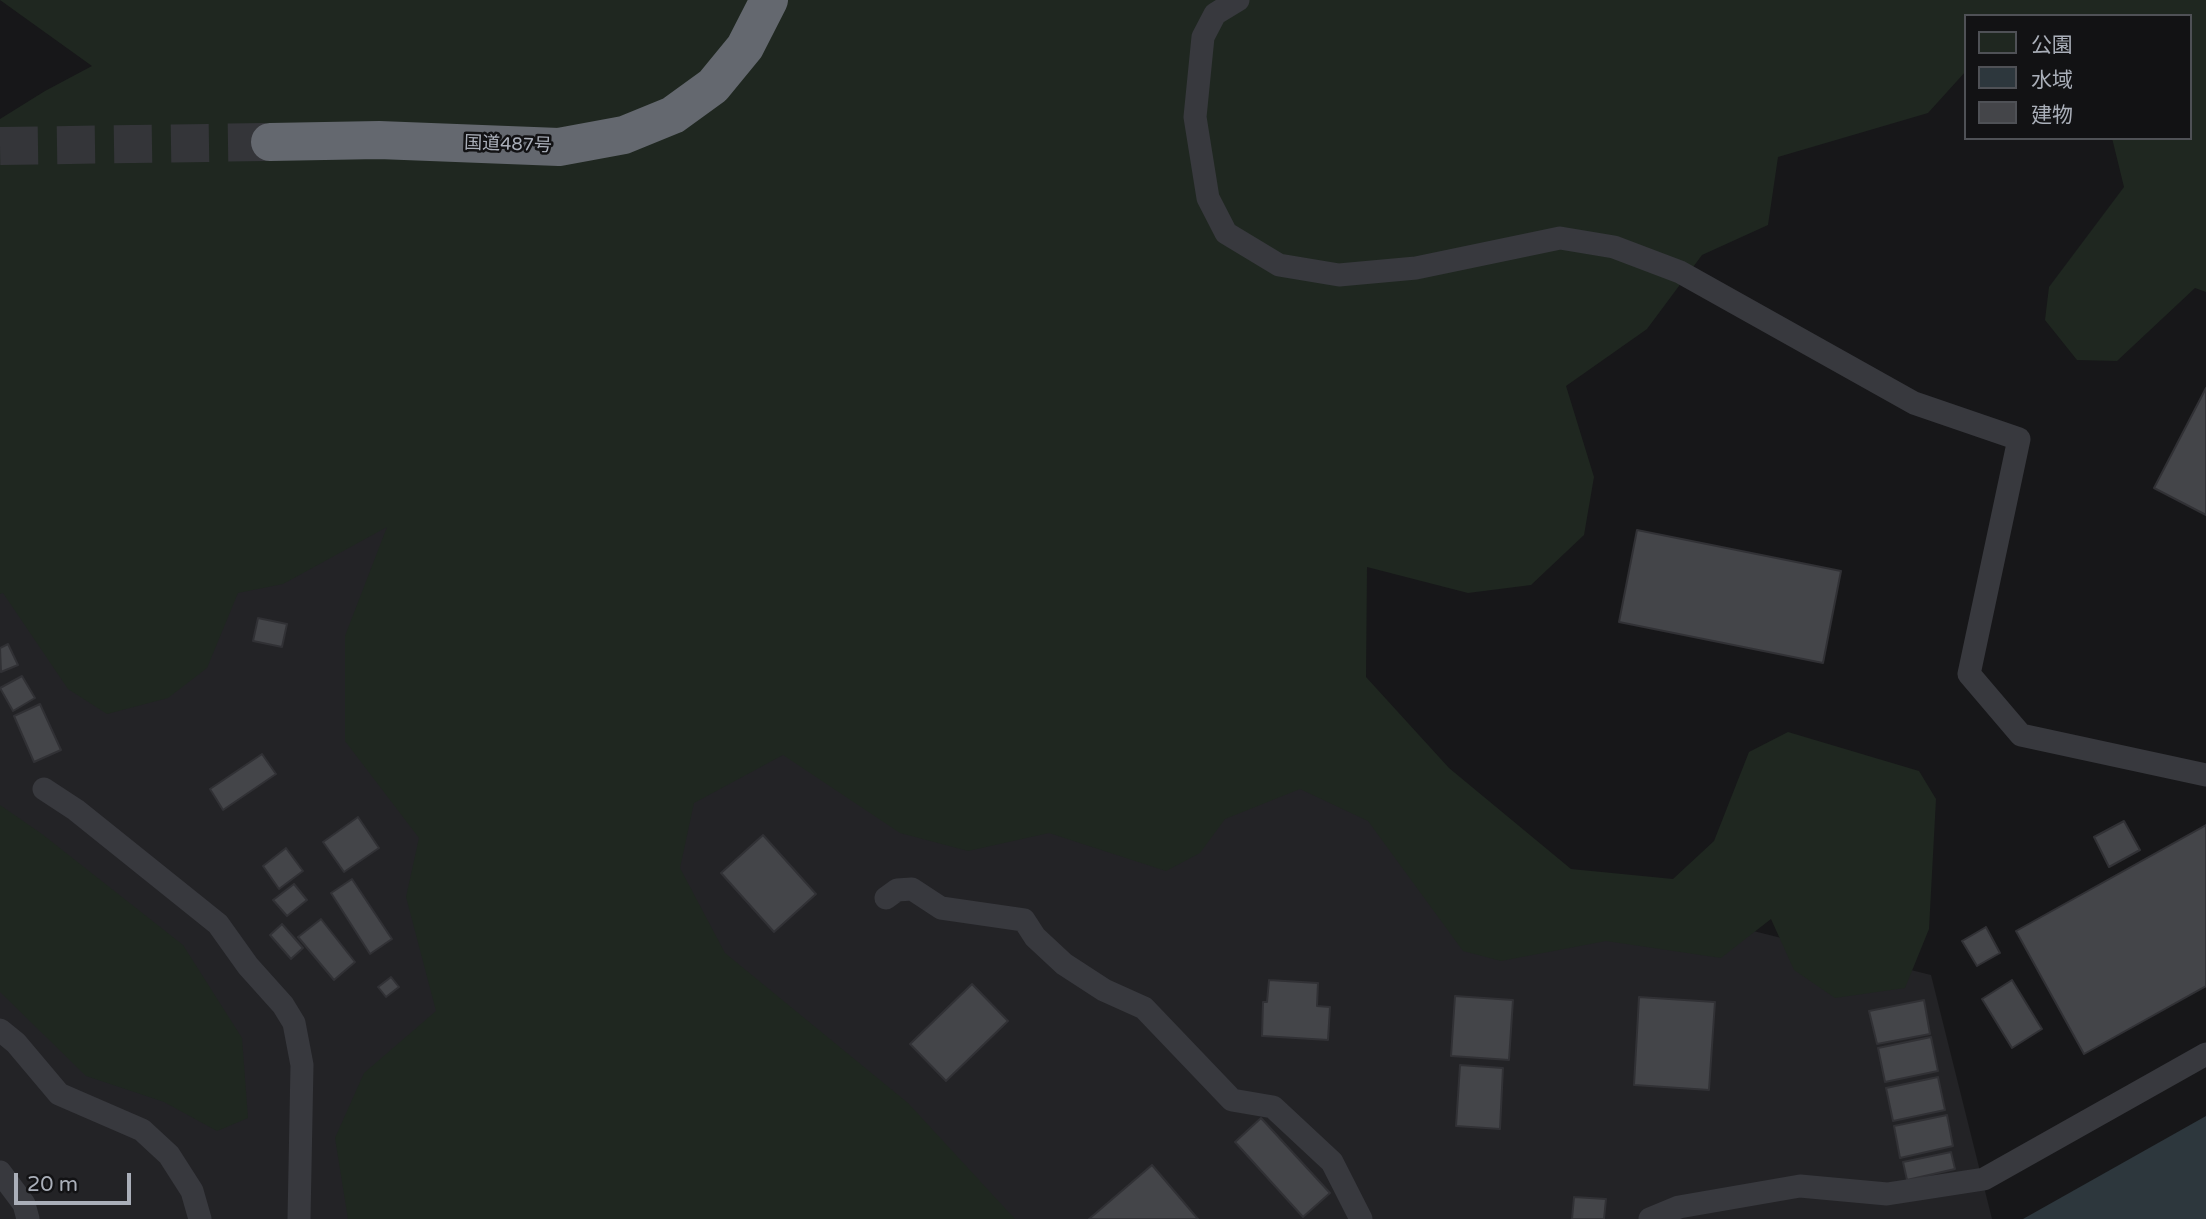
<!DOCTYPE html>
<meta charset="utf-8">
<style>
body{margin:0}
#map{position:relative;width:2206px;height:1219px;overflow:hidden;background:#171719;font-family:"Varela Round","Noto Sans JP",sans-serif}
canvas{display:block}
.legend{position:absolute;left:1964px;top:14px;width:228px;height:126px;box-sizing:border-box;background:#121214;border:2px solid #4f5156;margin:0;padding:9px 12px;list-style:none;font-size:21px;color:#aaafb9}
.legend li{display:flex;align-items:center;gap:14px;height:35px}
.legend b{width:35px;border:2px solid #4f5156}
.scale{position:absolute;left:14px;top:1173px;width:117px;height:32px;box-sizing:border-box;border:4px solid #aaafb9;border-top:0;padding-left:9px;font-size:21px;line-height:24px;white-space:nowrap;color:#aaafb9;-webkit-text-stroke:5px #121214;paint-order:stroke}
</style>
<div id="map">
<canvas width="2206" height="1219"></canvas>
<ul class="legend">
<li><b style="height:19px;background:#1f2720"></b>公園</li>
<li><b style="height:19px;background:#2d373d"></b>水域</li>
<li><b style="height:19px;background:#444549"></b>建物</li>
</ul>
<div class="scale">20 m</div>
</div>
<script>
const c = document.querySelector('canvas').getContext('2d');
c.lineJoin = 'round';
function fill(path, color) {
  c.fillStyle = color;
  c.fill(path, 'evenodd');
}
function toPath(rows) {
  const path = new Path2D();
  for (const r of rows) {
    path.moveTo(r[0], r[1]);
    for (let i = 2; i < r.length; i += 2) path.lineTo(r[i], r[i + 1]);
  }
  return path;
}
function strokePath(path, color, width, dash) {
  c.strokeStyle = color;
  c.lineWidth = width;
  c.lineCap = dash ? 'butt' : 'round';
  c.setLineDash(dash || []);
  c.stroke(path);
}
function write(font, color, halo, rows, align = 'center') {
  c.font = font + ' "Varela Round","Noto Sans JP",sans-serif';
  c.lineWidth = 5;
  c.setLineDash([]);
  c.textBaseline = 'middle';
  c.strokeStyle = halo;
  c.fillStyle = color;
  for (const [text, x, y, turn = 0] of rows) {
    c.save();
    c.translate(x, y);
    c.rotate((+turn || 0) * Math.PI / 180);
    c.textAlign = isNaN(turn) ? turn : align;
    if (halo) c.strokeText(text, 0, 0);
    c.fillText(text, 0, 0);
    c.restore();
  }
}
const built = toPath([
 [0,220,1519,873,1931,975,1992,1219,0,1219]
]);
const green = toPath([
 [0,0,2206,0,2206,292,2195,288,2117,361,2077,360,2045,320,2049,287,2124,187,2112,138,2190,138,2190,16,1966,16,1966,71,1928,113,1778,157,1768,225,1702,255,1647,329,1566,386,1594,477,1584,535,1531,585,1468,593,1367,567,1366,677,1449,768,1571,869,1673,879,1714,841,1749,752,1788,732,1919,771,1936,799,1929,929,1905,988,1835,998,1794,970,1771,919,1721,958,1606,941,1501,961,1463,951,1368,821,1300,789,1225,819,1200,853,1166,871,1049,833,968,851,900,833,783,755,694,803,680,868,725,953,908,1103,1015,1219,348,1219,335,1138,364,1073,436,1011,406,897,419,838,345,741,345,636,387,527,283,584,238,593,207,668,168,698,107,714,68,689,3,593,0,594,0,119,45,91,92,66],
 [0,805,42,834,183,945,242,1038,248,1118,217,1131,164,1102,86,1076,0,992]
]);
const water = toPath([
 [2206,1116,2206,1219,2023,1219]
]);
const building = toPath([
 [2206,388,2206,515,2154,488,2206,388],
 [1637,530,1841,571,1823,663,1619,622,1637,530],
 [258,618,287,624,282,647,253,641,258,618],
 [8,644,18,665,1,672,0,648,8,644],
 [22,676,35,698,13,711,0,688,22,676],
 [40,704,61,750,34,762,14,716,40,704],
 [262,754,276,774,223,810,210,789,262,754],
 [358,817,379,848,344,872,323,842,358,817],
 [2124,821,2140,850,2109,867,2094,837,2124,821],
 [2206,825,2206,986,2084,1054,2016,931,2206,825],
 [763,835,816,894,774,932,721,873,763,835],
 [286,848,303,871,279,889,263,866,286,848],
 [352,879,392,939,370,954,331,893,352,879],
 [294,884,307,900,287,916,273,900,294,884],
 [321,919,355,962,334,980,298,937,321,919],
 [282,924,303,948,291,959,270,935,282,924],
 [1986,927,2000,953,1977,966,1962,941,1986,927],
 [391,977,399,987,386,997,378,987,391,977],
 [1269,980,1318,983,1317,1006,1330,1007,1328,1040,1262,1036,1263,1002,1267,1002,1269,980],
 [2012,980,2042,1029,2012,1048,1982,999,2012,980],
 [972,984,1008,1021,946,1081,910,1044,972,984],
 [1455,996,1513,1000,1509,1060,1451,1056,1455,996],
 [1639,997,1715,1002,1709,1090,1634,1085,1639,997],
 [1924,1000,1930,1034,1877,1044,1869,1011,1924,1000],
 [1931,1037,1938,1071,1885,1082,1878,1048,1931,1037],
 [1460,1065,1503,1068,1500,1129,1456,1126,1460,1065],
 [1938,1077,1945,1110,1893,1121,1886,1088,1938,1077],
 [1947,1115,1953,1146,1900,1158,1894,1126,1947,1115],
 [1261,1118,1330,1193,1303,1217,1235,1142,1261,1118],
 [1951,1152,1955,1169,1907,1180,1903,1162,1951,1152],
 [1152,1165,1198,1219,1089,1219,1152,1165],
 [1574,1197,1606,1199,1604,1219,1572,1219,1574,1197]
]);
const highwayTunnel = toPath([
 [0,146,270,142]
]);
const lane = toPath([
 [1238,0,1215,14,1203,37,1195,117,1208,198,1226,233,1279,265,1339,275,1416,268,1560,238,1614,247,1680,272,1914,403,2019,439,1969,674,2021,735,2206,775],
 [44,789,76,810,218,924,248,966,283,1005,294,1023,302,1065,299,1219],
 [886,898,897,890,912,889,941,908,1024,920,1035,937,1064,964,1104,990,1144,1008,1232,1100,1273,1107,1332,1162,1361,1219],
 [0,1030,16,1043,59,1094,142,1130,169,1155,192,1191,200,1219],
 [0,1172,24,1204,28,1219],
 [1650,1219,1679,1207,1800,1186,1887,1194,1984,1179,2206,1054]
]);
const highway = toPath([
 [270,142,379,140,559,147,624,135,673,115,713,86,745,47,769,0]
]);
const streetNames = [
 ["国道487号",508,145,2]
];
fill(built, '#232326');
fill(green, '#1f2720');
fill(water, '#2d373d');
fill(building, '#444549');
strokePath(building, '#313135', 2);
strokePath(highwayTunnel, '#343539', 38, [38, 19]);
strokePath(lane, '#38393e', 23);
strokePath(highway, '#64686f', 38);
write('18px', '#aaafb9', '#121214', streetNames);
</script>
